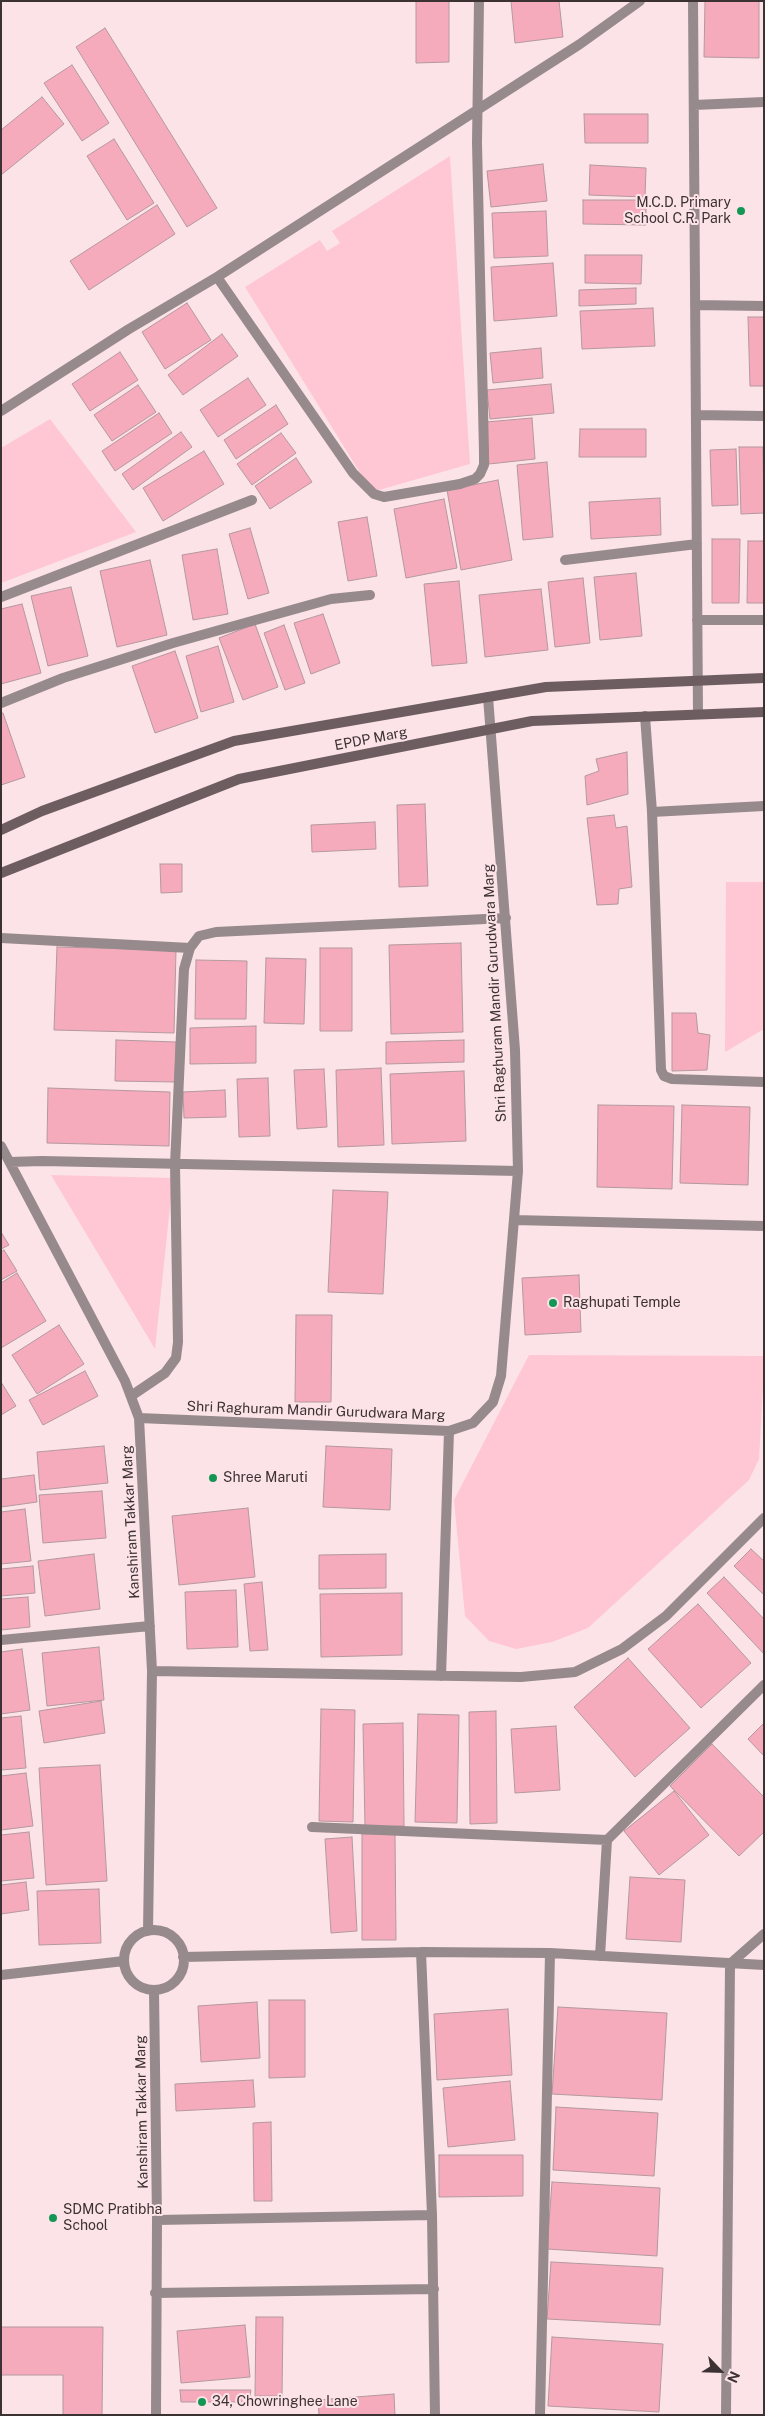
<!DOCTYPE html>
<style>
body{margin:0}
#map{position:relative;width:765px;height:2416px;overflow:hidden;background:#fce3e8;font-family:"Public Sans",sans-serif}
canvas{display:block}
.frame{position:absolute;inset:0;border:2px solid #3c3133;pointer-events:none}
.north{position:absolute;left:695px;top:2346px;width:50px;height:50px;-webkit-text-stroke:4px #fce3e8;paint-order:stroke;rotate:114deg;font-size:14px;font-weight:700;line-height:20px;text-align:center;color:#3c3133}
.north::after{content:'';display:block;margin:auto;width:18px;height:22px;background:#3c3133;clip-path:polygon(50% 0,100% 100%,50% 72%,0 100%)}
</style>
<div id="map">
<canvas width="765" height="2416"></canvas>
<div class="frame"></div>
<div class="north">N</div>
</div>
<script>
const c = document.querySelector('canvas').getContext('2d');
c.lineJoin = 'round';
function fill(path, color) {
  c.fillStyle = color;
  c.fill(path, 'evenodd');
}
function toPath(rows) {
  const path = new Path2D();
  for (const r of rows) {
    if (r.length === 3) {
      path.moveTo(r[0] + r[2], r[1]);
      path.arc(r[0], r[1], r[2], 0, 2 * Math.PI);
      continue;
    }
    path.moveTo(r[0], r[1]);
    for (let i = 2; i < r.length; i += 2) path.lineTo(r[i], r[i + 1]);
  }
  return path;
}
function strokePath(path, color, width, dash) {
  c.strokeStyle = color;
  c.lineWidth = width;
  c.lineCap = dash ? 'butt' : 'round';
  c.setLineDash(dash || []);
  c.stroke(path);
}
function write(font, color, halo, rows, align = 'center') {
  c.font = font + ' "Public Sans",sans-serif';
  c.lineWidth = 4;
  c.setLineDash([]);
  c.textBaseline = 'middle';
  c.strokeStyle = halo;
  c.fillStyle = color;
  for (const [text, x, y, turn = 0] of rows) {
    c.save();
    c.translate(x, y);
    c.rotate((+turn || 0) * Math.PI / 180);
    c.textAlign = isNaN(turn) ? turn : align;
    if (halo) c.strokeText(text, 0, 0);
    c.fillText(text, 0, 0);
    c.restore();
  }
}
const green = toPath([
 [450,156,470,464,372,492,245,287,320,240,327,251,340,243,332,231],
 [50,419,136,532,1,583,1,448],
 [726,882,764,882,764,1029,725,1052],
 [51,1175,173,1178,155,1349],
 [529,1355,764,1356,764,1368,759,1459,749,1480,588,1628,552,1642,516,1649,489,1641,465,1616,454,1500]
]);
const building = toPath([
 [416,1,449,1,449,62,416,63,416,1],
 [511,1,559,1,563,37,515,43,511,1],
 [705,1,759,1,759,58,704,57,705,1],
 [105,28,217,208,187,227,76,47,105,28],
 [72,65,109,123,82,141,44,83,72,65],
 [42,97,64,124,1,175,1,130,42,97],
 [584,114,648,114,648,143,585,143,584,114],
 [114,139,154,203,127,220,87,156,114,139],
 [543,164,547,201,491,207,487,171,543,164],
 [590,165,646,168,645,197,589,195,590,165],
 [583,200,646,200,646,225,583,224,583,200],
 [157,205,175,234,89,290,70,261,157,205],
 [546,211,548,256,494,258,492,213,546,211],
 [585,255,642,255,641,284,585,283,585,255],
 [553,263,557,316,494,321,491,267,553,263],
 [636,288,636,304,579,306,579,290,636,288],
 [187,303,211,340,165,369,142,332,187,303],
 [653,308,655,346,582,349,580,311,653,308],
 [748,317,764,317,764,386,750,386,748,317],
 [222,334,238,356,183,395,168,375,222,334],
 [541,348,543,378,493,383,490,353,541,348],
 [120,352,138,380,90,411,72,384,120,352],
 [248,378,266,405,218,437,200,410,248,378],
 [551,384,554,413,490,419,487,390,551,384],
 [138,385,156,412,112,441,94,415,138,385],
 [276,405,288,424,236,459,224,440,276,405],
 [159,413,172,433,115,471,102,451,159,413],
 [532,418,535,459,489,464,486,422,532,418],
 [580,429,646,429,646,457,579,457,580,429],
 [181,432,192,447,133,490,122,474,181,432],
 [281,433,296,453,252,485,237,464,281,433],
 [739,447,763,447,764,513,741,514,739,447],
 [736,449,738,505,712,506,710,450,736,449],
 [204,451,224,484,163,521,143,488,204,451],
 [296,458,312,482,270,509,255,486,296,458],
 [547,462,553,537,523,540,517,465,547,462],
 [498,480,512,560,461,570,447,490,498,480],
 [660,498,661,535,591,539,589,502,660,498],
 [444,499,457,568,406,578,394,509,444,499],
 [367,517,377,576,348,581,338,522,367,517],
 [250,528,269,593,248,599,229,534,250,528],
 [712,539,740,539,739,603,712,603,712,539],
 [748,541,764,541,764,603,747,603,748,541],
 [217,549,228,614,193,620,182,555,217,549],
 [150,560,167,635,117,647,100,571,150,560],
 [636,573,642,636,600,640,594,577,636,573],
 [583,578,590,643,555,647,548,582,583,578],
 [459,581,467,663,432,666,424,584,459,581],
 [71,587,88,656,48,666,31,596,71,587],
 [541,589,548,650,485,657,479,595,541,589],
 [22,604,41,673,1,684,1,609,22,604],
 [323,614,340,663,311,674,294,623,323,614],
 [255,624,278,687,243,700,219,638,255,624],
 [284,625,305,683,285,690,264,633,284,625],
 [218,646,234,702,201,712,186,656,218,646],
 [175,651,198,718,155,733,132,666,175,651],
 [1,713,3,713,25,777,1,785,1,713],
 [627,752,628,794,587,805,585,776,599,771,596,759,627,752],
 [425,804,428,886,399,887,397,805,425,804],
 [614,815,616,828,627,826,632,887,619,889,618,904,597,905,587,818,614,815],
 [375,822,376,849,312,852,311,825,375,822],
 [160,864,182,864,182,892,161,893,160,864],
 [461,943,463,1032,391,1034,389,945,461,943],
 [57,947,176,950,174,1033,54,1030,57,947],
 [320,948,352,948,352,1031,320,1031,320,948],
 [266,958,306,959,304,1024,264,1023,266,958],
 [196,960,247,961,246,1019,195,1019,196,960],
 [672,1013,696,1013,698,1033,710,1035,707,1070,672,1071,672,1013],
 [256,1026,256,1063,190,1064,190,1028,256,1026],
 [116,1040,176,1042,175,1082,115,1081,116,1040],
 [464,1040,464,1062,386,1064,386,1042,464,1040],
 [381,1068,384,1145,338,1147,336,1070,381,1068],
 [324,1069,327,1127,297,1129,294,1070,324,1069],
 [464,1071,466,1141,392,1144,390,1074,464,1071],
 [268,1078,270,1136,239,1137,237,1079,268,1078],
 [48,1088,170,1092,169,1146,47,1143,48,1088],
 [225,1090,226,1117,184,1118,183,1092,225,1090],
 [598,1105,674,1106,672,1189,597,1187,598,1105],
 [682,1105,750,1107,748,1185,680,1183,682,1105],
 [333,1190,388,1192,383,1294,328,1292,333,1190],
 [1,1232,9,1245,1,1249,1,1232],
 [4,1250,17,1271,1,1280,1,1252,4,1250],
 [17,1273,46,1321,1,1348,1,1283,17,1273],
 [579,1275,581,1332,525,1335,522,1278,579,1275],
 [296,1315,332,1315,331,1402,295,1402,296,1315],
 [59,1325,84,1364,37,1394,12,1355,59,1325],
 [85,1371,98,1396,43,1425,29,1400,85,1371],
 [1,1382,16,1406,1,1415,1,1382],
 [104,1446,108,1483,40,1490,37,1452,104,1446],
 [326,1446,392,1449,390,1510,323,1507,326,1446],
 [34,1475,37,1502,1,1507,1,1479,34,1475],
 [102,1491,106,1538,43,1543,39,1495,102,1491],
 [248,1508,255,1577,179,1585,172,1516,248,1508],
 [25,1509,31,1561,1,1564,1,1512,25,1509],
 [751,1549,764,1561,764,1595,734,1566,751,1549],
 [94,1554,100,1609,45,1616,38,1561,94,1554],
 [386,1554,386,1588,319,1589,319,1555,386,1554],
 [33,1566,35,1593,1,1596,1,1569,33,1566],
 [724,1577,764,1619,764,1654,707,1593,724,1577],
 [262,1582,268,1650,250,1651,244,1584,262,1582],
 [236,1590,238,1647,187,1649,185,1592,236,1590],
 [402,1593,402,1655,321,1657,320,1594,402,1593],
 [28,1597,30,1627,1,1630,1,1599,28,1597],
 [698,1604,751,1663,701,1708,648,1649,698,1604],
 [99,1647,104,1700,47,1706,42,1653,99,1647],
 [22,1649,30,1710,1,1714,1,1652,22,1649],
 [628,1658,690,1728,635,1777,574,1707,628,1658],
 [101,1701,105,1733,44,1743,39,1711,101,1701],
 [321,1709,355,1710,353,1822,319,1821,321,1709],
 [496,1711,497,1823,470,1824,469,1712,496,1711],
 [418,1714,459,1715,457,1823,415,1822,418,1714],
 [21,1716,26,1768,1,1770,1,1718,21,1716],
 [403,1723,404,1826,365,1827,363,1724,403,1723],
 [764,1723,764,1756,748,1739,764,1723],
 [556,1726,560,1790,515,1793,511,1729,556,1726],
 [712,1744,764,1797,764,1832,739,1856,670,1786,712,1744],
 [100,1765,107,1881,46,1885,39,1768,100,1765],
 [26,1773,33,1826,1,1830,1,1776,26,1773],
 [674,1791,709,1835,659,1875,624,1831,674,1791],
 [29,1832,34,1878,1,1881,1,1835,29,1832],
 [362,1834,395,1834,396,1940,362,1940,362,1834],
 [352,1837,357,1931,331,1933,325,1839,352,1837],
 [630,1877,685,1880,681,1942,626,1939,630,1877],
 [26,1882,29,1910,1,1914,1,1885,26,1882],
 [99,1889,101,1943,39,1945,37,1891,99,1889],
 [269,2000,305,2000,305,2077,269,2078,269,2000],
 [257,2002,260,2058,201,2062,198,2006,257,2002],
 [558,2007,667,2013,662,2100,552,2094,558,2007],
 [508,2009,512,2075,437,2080,434,2014,508,2009],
 [253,2080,255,2107,176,2111,175,2084,253,2080],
 [510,2081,515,2140,448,2147,443,2088,510,2081],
 [556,2107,658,2113,654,2176,553,2170,556,2107],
 [271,2122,272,2201,254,2201,253,2123,271,2122],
 [439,2155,523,2155,523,2196,439,2197,439,2155],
 [552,2182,660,2188,657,2256,547,2249,552,2182],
 [551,2262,663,2268,660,2325,547,2319,551,2262],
 [256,2317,283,2317,282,2396,255,2396,256,2317],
 [245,2325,250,2377,181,2383,177,2331,245,2325],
 [1,2327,103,2327,102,2415,63,2415,63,2375,1,2375,1,2327],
 [552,2337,663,2344,659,2412,548,2406,552,2337],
 [180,2390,251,2390,249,2402,181,2402,180,2390],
 [394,2394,395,2415,319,2415,318,2400,394,2394]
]);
const minor = toPath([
 [693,1,698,714],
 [694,105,764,102],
 [217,277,353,473,374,494,384,497,460,484,475,479,480,474,484,465,484,452,477,143,479,1],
 [695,305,764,306],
 [1,411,129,329,217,277,580,44,640,1],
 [696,415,764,416],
 [565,560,697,544],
 [1,597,252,500],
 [697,620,764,620],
 [1,703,63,678,173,643,331,599,370,595],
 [645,716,652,812],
 [764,806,652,812,661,1070,664,1076,672,1079,764,1082],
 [1,938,190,948],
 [1,1146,125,1381,139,1418,152,1671,148,1931],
 [10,1162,42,1161,518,1171],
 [514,1220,764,1226],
 [131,1396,165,1373,176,1358,178,1342,175,1165,184,969,190,948,199,936,216,932,506,918],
 [139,1418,449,1431,473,1423,493,1402,501,1376,518,1171,515,1050,488,697],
 [1,1640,150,1626],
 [152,1671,521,1677,575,1672,622,1649,666,1616,764,1518],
 [441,1676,449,1431],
 [312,1827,607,1840,764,1685],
 [154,1960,30],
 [421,1952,432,2215,435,2415],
 [600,1956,607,1840],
 [183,1957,421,1952,550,1953,764,1965],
 [1,1975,124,1961],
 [154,1990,157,2220,156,2415],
 [157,2220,432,2215],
 [155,2293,434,2289],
 [540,2415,550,1953],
 [726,2415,730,1964,764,1934]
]);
const secondary = toPath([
 [1,830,42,811,234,741,546,687,764,678],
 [1,873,239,779,532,721,764,712]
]);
const markers = [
 [741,211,5,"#149655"],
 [553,1303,5,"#149655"],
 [213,1478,5,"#149655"],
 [53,2218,5,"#149655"],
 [202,2402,5,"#149655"]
];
const poiNames = [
 ["M.C.D. Primary",731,203,"right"],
 ["School C.R. Park",731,219,"right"],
 ["Raghupati Temple",563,1303],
 ["Shree Maruti",223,1478],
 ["SDMC Pratibha",63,2210],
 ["School",63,2226],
 ["34, Chowringhee Lane",212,2402]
];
const streetNames = [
 ["EPDP Marg",371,739,-11],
 ["Shri Raghuram Mandir Gurudwara Marg",495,993,-93],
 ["Shri Raghuram Mandir Gurudwara Marg",316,1411,2],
 ["Kanshiram Takkar Marg",131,1522,-93],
 ["Kanshiram Takkar Marg",142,2112,-91]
];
fill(green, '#fec7d3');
fill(building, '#f5abbc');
strokePath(building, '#b4989e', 1);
strokePath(minor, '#978a8c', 10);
strokePath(secondary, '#6e5d60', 10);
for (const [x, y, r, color] of markers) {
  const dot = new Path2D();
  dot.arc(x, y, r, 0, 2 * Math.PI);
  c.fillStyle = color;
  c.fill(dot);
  strokePath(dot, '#fce3e8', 2);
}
write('14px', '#3c3133', '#fce3e8', poiNames, 'left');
write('14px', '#3c3133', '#fce3e8', streetNames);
</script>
